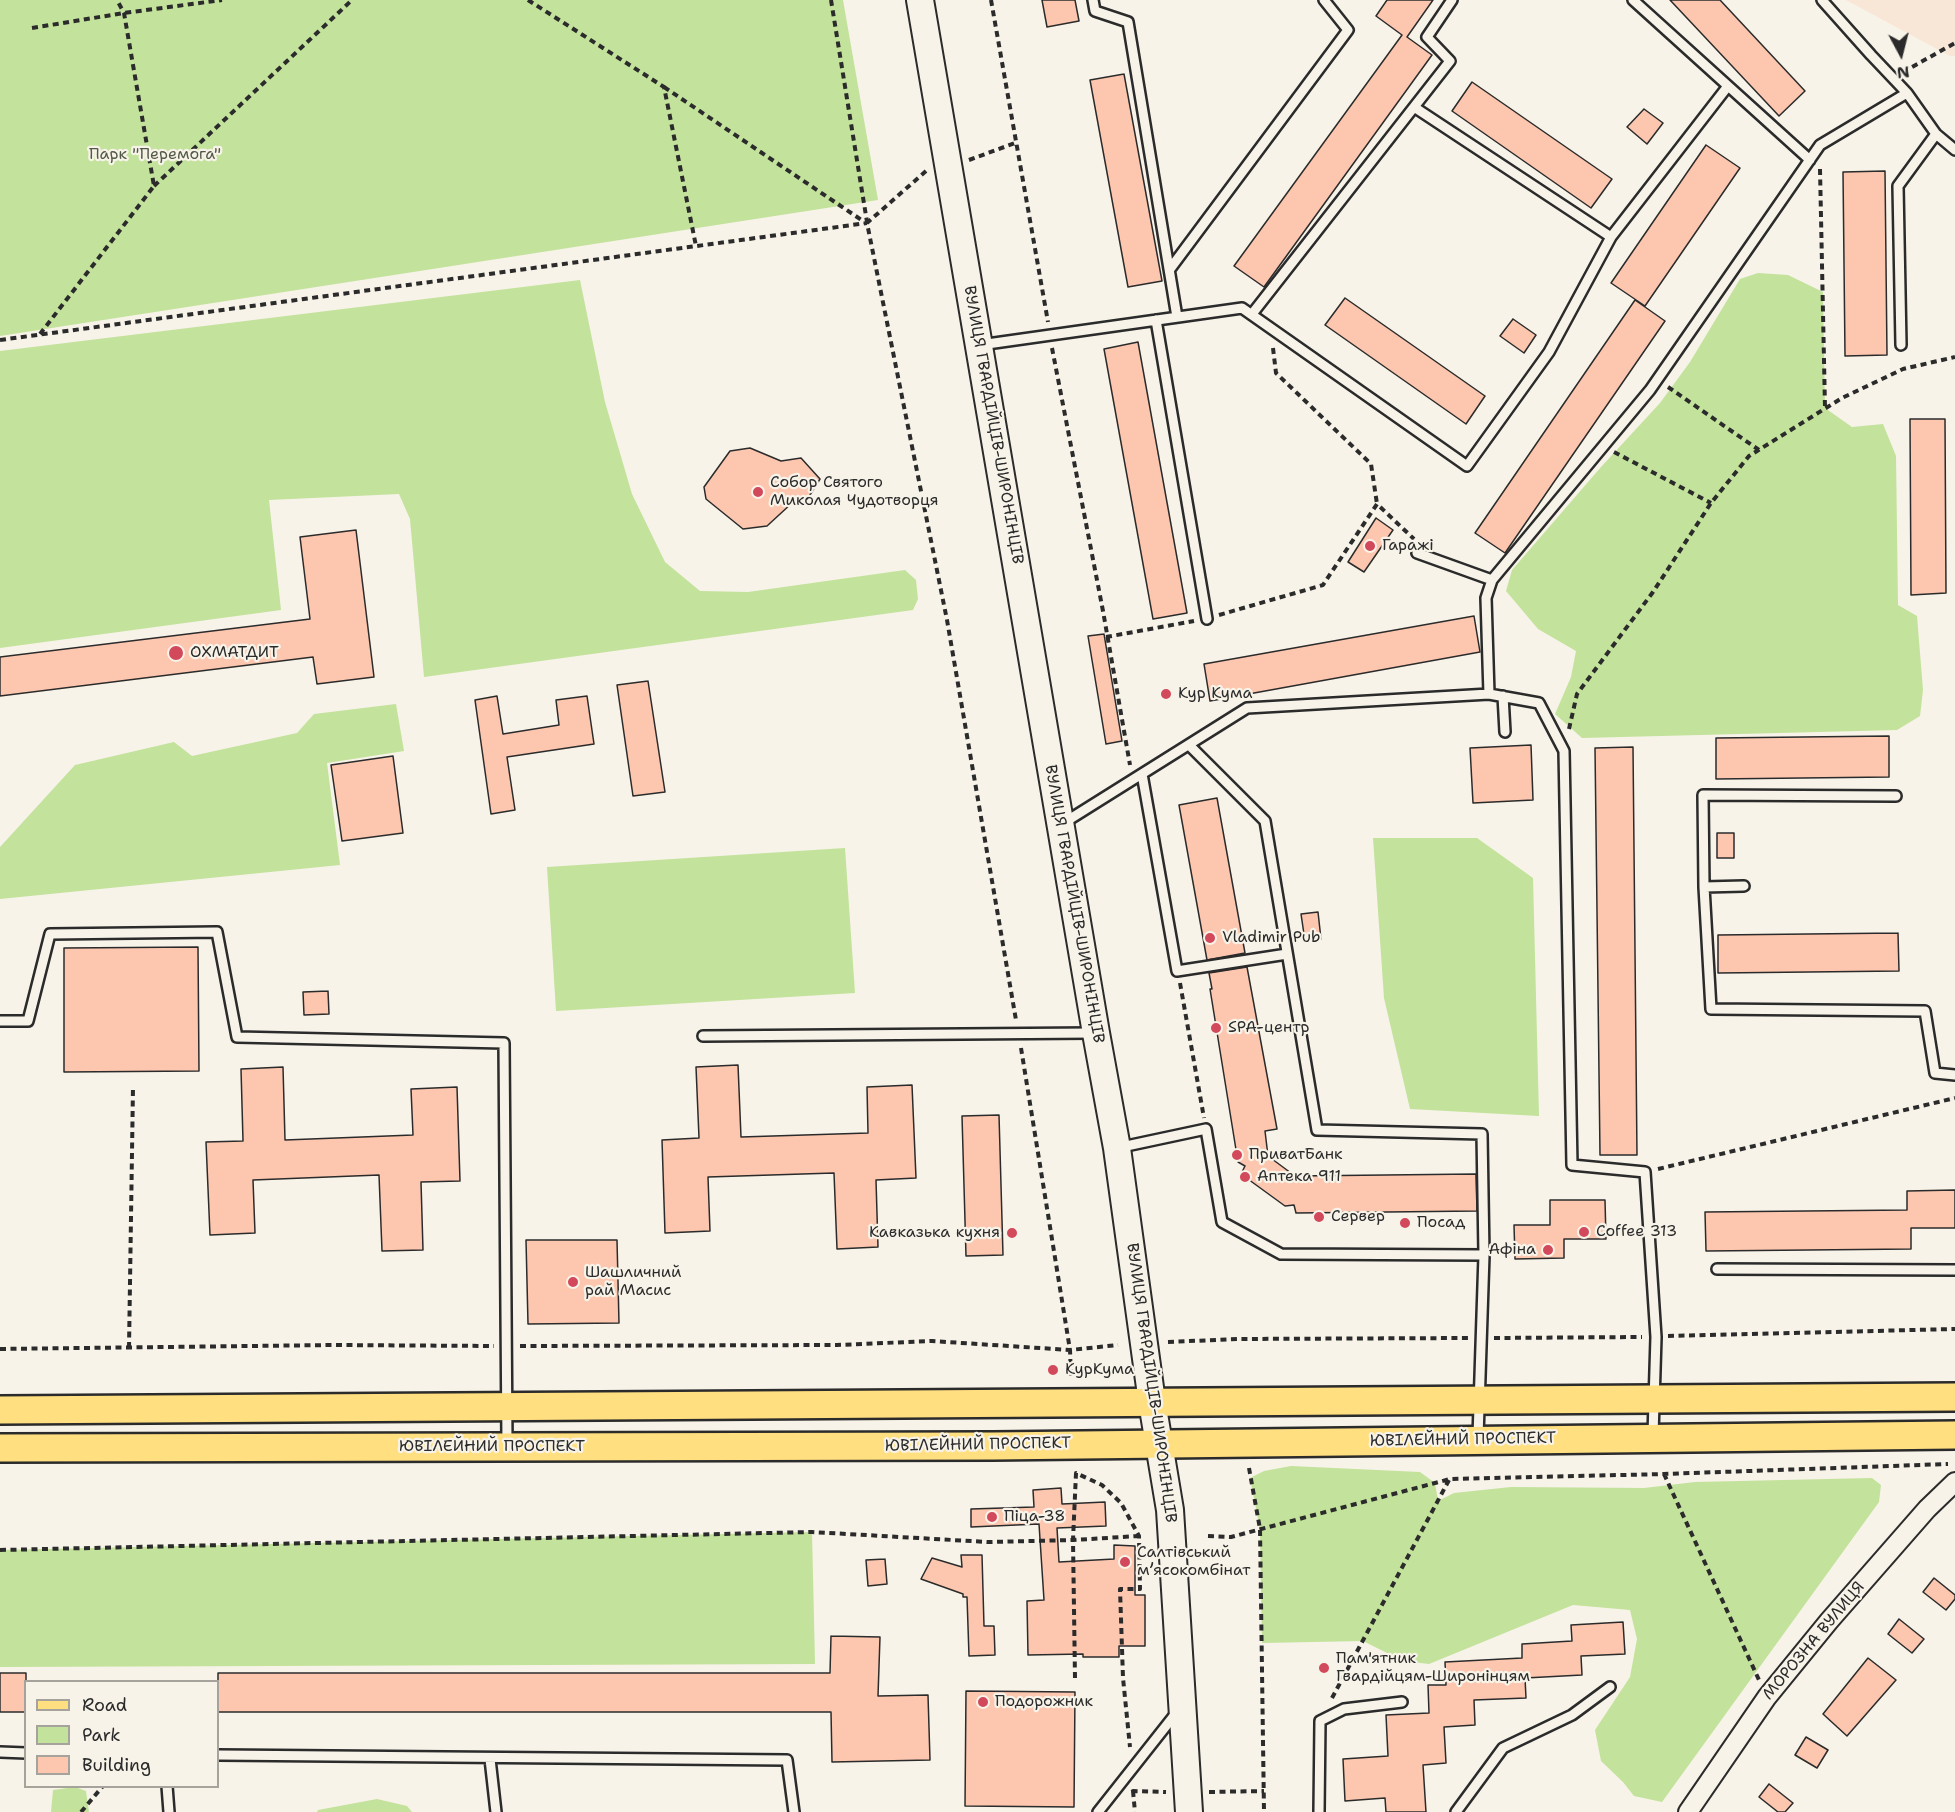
<!DOCTYPE html>
<meta charset="utf-8">
<style>
body{margin:0}
#map{position:relative;width:1955px;height:1812px;overflow:hidden;background:#f7f3e8;font-family:"Shantell Sans",sans-serif}
canvas{display:block}
.legend{position:absolute;left:24px;top:1680px;width:195px;height:108px;box-sizing:border-box;background:#f7f3e8;border:2px solid #a5a39c;margin:0;padding:8px 10px;list-style:none;font-size:18px;color:#2b2b2b}
.legend li{display:flex;align-items:center;gap:12px;height:30px}
.legend b{width:30px;border:2px solid #a5a39c}
.north{position:absolute;left:1871px;top:24px;width:60px;height:60px;-webkit-text-stroke:4px #f7f3e8;paint-order:stroke;rotate:173deg;font-size:16px;font-weight:700;line-height:24px;text-align:center;color:#2b2b2b}
.north::after{content:'';display:block;margin:auto;width:21px;height:27px;background:#2b2b2b;clip-path:polygon(50% 0,100% 100%,50% 72%,0 100%)}
</style>
<div id="map">
<canvas width="1955" height="1812"></canvas>
<ul class="legend">
<li><b style="height:8px;background:#ffdf80"></b>Road</li>
<li><b style="height:16px;background:#c3e29b"></b>Park</li>
<li><b style="height:16px;background:#fcc6af"></b>Building</li>
</ul>
<div class="north">N</div>
</div>
<script>
const c = document.querySelector('canvas').getContext('2d');
c.lineJoin = 'round';
function fill(path, color) {
  c.fillStyle = color;
  c.fill(path, 'evenodd');
}
function toPath(rows) {
  const path = new Path2D();
  for (const r of rows) {
    path.moveTo(r[0], r[1]);
    for (let i = 2; i < r.length; i += 2) path.lineTo(r[i], r[i + 1]);
  }
  return path;
}
function strokePath(path, color, width, dash) {
  c.strokeStyle = color;
  c.lineWidth = width;
  c.lineCap = dash ? 'butt' : 'round';
  c.setLineDash(dash || []);
  c.stroke(path);
}
function write(font, color, halo, rows, align = 'center') {
  c.font = font + ' "Shantell Sans",sans-serif';
  c.lineWidth = 4.5;
  c.setLineDash([]);
  c.textBaseline = 'middle';
  c.strokeStyle = halo;
  c.fillStyle = color;
  for (const [text, x, y, turn = 0] of rows) {
    c.save();
    c.translate(x, y);
    c.rotate((+turn || 0) * Math.PI / 180);
    c.textAlign = isNaN(turn) ? turn : align;
    if (halo) c.strokeText(text, 0, 0);
    c.fillText(text, 0, 0);
    c.restore();
  }
}
const built = toPath([
 [1846,0,1955,0,1955,56,1950,56]
]);
const green = toPath([
 [0,0,843,0,878,200,0,336],
 [1758,273,1788,275,1823,292,1825,408,1852,427,1883,424,1896,456,1898,605,1917,616,1923,690,1920,716,1897,730,1582,738,1555,714,1571,677,1576,651,1538,629,1506,591,1512,570,1601,467,1660,403,1690,362,1740,279],
 [580,280,605,402,632,494,665,562,700,591,748,592,905,570,916,580,918,599,913,610,424,677,410,519,399,494,269,500,281,610,0,648,0,351],
 [396,704,404,751,327,763,340,865,0,899,0,847,75,765,174,742,192,756,297,733,314,714],
 [1373,838,1477,838,1533,878,1539,1116,1410,1109,1384,998],
 [845,848,855,993,556,1011,547,867],
 [1291,1466,1420,1472,1435,1483,1438,1501,1454,1493,1511,1487,1644,1488,1695,1482,1872,1478,1881,1485,1879,1502,1662,1802,1634,1796,1623,1782,1601,1761,1595,1730,1630,1677,1637,1639,1630,1610,1573,1605,1429,1664,1403,1661,1363,1641,1262,1643,1260,1529,1250,1478,1264,1471],
 [812,1532,815,1664,0,1667,0,1550],
 [75,1787,86,1791,89,1812,51,1812,53,1790],
 [377,1799,407,1806,412,1812,317,1812,318,1810]
]);
const building = toPath([
 [1042,0,1075,0,1079,21,1047,27,1042,0],
 [1387,0,1433,0,1407,37,1432,55,1264,287,1234,266,1402,35,1376,16,1387,0],
 [1670,0,1720,0,1805,91,1779,116,1670,0],
 [1124,74,1162,281,1128,287,1090,80,1124,74],
 [1472,82,1612,179,1591,208,1452,111,1472,82],
 [1644,109,1663,123,1647,144,1627,127,1644,109],
 [1706,145,1740,168,1645,306,1611,283,1706,145],
 [1885,171,1887,355,1845,356,1843,172,1885,171],
 [1345,298,1485,396,1466,424,1325,325,1345,298],
 [1635,300,1665,321,1505,553,1475,533,1635,300],
 [1513,319,1536,335,1524,353,1500,336,1513,319],
 [1138,342,1187,613,1153,619,1104,349,1138,342],
 [1910,419,1945,419,1946,593,1911,595,1910,419],
 [750,448,781,461,801,458,820,479,808,498,792,503,767,526,743,529,706,499,704,487,730,451,750,448],
 [1376,518,1393,530,1364,572,1348,562,1376,518],
 [356,530,374,677,317,684,313,657,0,696,0,657,310,619,300,537,356,530],
 [1474,616,1480,652,1210,701,1204,664,1474,616],
 [1104,634,1122,741,1106,744,1088,636,1104,634],
 [648,681,665,792,633,796,617,685,648,681],
 [497,696,503,734,559,725,556,700,587,696,594,744,507,757,515,810,491,814,475,700,497,696],
 [1889,736,1889,777,1716,779,1716,738,1889,736],
 [1531,745,1533,800,1473,803,1470,748,1531,745],
 [1633,747,1637,1155,1600,1155,1595,748,1633,747],
 [393,756,403,833,342,841,331,765,393,756],
 [1217,798,1245,953,1207,960,1179,805,1217,798],
 [1717,833,1734,833,1734,858,1717,858,1717,833],
 [1318,912,1321,939,1305,941,1301,914,1318,912],
 [1898,933,1899,971,1718,973,1718,935,1898,933],
 [198,947,199,1071,64,1072,64,948,198,947],
 [1247,967,1277,1129,1265,1131,1268,1156,1295,1176,1476,1174,1477,1211,1296,1213,1294,1205,1285,1206,1241,1174,1245,1166,1238,1162,1210,989,1212,989,1209,973,1247,967],
 [328,991,329,1014,304,1015,303,992,328,991],
 [738,1065,741,1137,868,1133,867,1087,912,1085,916,1178,876,1180,878,1247,837,1249,834,1173,708,1177,710,1231,665,1233,662,1140,699,1138,696,1067,738,1065],
 [283,1067,285,1140,413,1135,411,1089,457,1087,460,1181,421,1182,423,1250,382,1251,379,1175,253,1180,255,1233,210,1235,206,1142,243,1141,241,1069,283,1067],
 [999,1115,1003,1255,966,1256,962,1116,999,1115],
 [1955,1190,1955,1228,1911,1228,1911,1249,1706,1251,1705,1212,1907,1210,1907,1191,1955,1190],
 [1550,1200,1605,1200,1606,1239,1564,1239,1564,1258,1515,1259,1514,1225,1550,1225,1550,1200],
 [526,1240,617,1240,619,1323,528,1324,526,1240],
 [1061,1488,1062,1504,1105,1502,1106,1526,1057,1528,1059,1562,1114,1559,1114,1545,1135,1546,1135,1595,1145,1595,1145,1646,1119,1646,1119,1657,1083,1657,1083,1654,1028,1655,1027,1601,1044,1600,1039,1524,971,1527,971,1509,1034,1507,1033,1490,1061,1488],
 [961,1555,982,1555,984,1626,994,1626,995,1655,969,1656,967,1597,963,1597,963,1594,921,1579,932,1558,962,1567,961,1555],
 [885,1559,887,1584,868,1586,866,1560,885,1559],
 [1934,1578,1955,1595,1955,1599,1946,1610,1923,1592,1934,1578],
 [1899,1619,1924,1639,1912,1653,1888,1634,1899,1619],
 [1623,1622,1625,1654,1581,1656,1582,1675,1525,1678,1526,1698,1474,1700,1475,1725,1444,1727,1446,1763,1423,1765,1426,1812,1386,1812,1385,1798,1345,1801,1343,1759,1388,1756,1386,1715,1429,1713,1428,1685,1446,1685,1445,1662,1522,1658,1522,1644,1572,1641,1571,1625,1623,1622],
 [831,1636,880,1637,878,1696,928,1695,930,1760,832,1762,831,1712,218,1712,218,1673,830,1673,831,1636],
 [1868,1658,1896,1680,1847,1736,1823,1714,1868,1658],
 [0,1673,26,1673,26,1712,0,1712,0,1673],
 [966,1691,1075,1692,1074,1807,965,1806,966,1691],
 [1806,1737,1828,1750,1817,1768,1795,1755,1806,1737],
 [1769,1784,1793,1803,1785,1812,1778,1812,1759,1797,1769,1784]
]);
const path = toPath([
 [528,0,664,87,696,246],
 [831,0,867,222],
 [991,0,1048,322],
 [32,28,124,13,222,0],
 [1903,72,1955,43],
 [664,87,866,223],
 [969,160,1015,143],
 [1820,169,1825,408],
 [926,171,867,223,947,620,1016,1020],
 [154,186,352,0],
 [40,334,154,186,124,13,117,0],
 [0,340,867,223],
 [1052,348,1103,611,1130,765],
 [1273,348,1276,373,1371,464,1377,504],
 [1668,387,1759,450],
 [1614,452,1711,503],
 [1219,615,1323,585,1377,504,1414,539],
 [1106,637,1194,621],
 [1569,729,1577,694,1653,592,1711,503,1749,456,1842,398,1903,369,1955,357],
 [1180,983,1204,1118],
 [1021,1048,1070,1350,1071,1376],
 [1658,1169,1955,1098],
 [1668,1336,1955,1329],
 [1494,1338,1642,1337],
 [1168,1342,1238,1339,1468,1338],
 [520,1346,837,1345,932,1341,1070,1350,1118,1345],
 [129,1348,133,1087],
 [0,1349,333,1345,494,1346],
 [1249,1468,1260,1529,1264,1812],
 [1664,1474,1759,1680],
 [1208,1536,1231,1537,1450,1479,1664,1474,1948,1464],
 [0,1550,812,1532,988,1542,1073,1540,1139,1536],
 [1075,1678,1073,1540,1076,1473,1102,1485,1121,1503,1139,1536,1140,1589,1120,1589,1123,1678,1130,1747],
 [1332,1698,1449,1480],
 [1133,1791,1135,1812],
 [1132,1792,1133,1791,1166,1792],
 [1209,1792,1264,1791],
 [81,1812,103,1786]
]);
const lane = toPath([
 [1093,0,1095,11,1128,22,1177,317],
 [1633,0,1810,160],
 [1822,0,1871,55,1907,93,1936,134,1955,150],
 [1414,107,1611,237],
 [1170,269,1348,30,1324,0],
 [1252,314,1450,61,1427,37,1452,0],
 [1156,320,1207,619],
 [980,345,1242,308,1467,466,1549,352,1611,237,1728,86],
 [1901,345,1898,186,1936,134],
 [1417,553,1492,580],
 [1489,694,1539,703,1564,751,1572,1165,1645,1172,1656,1337,1653,1435],
 [1503,696,1505,732],
 [1189,745,1265,821,1317,1130,1482,1134,1484,1255],
 [1142,774,1177,971,1287,954],
 [1896,796,1703,795,1704,887,1711,1009,1925,1011,1935,1073,1955,1075],
 [1062,824,1247,708,1489,694,1486,598,1492,580,1650,390,1820,145,1907,93],
 [1704,887,1744,886],
 [0,1021,28,1021,50,934,217,932,237,1037,504,1043,507,1444],
 [703,1036,1093,1033],
 [1117,1148,1206,1129,1222,1222,1281,1254,1484,1255,1478,1437],
 [1717,1269,1955,1270],
 [0,1752,26,1753],
 [218,1755,787,1760,794,1812],
 [490,1759,496,1812],
 [167,1786,169,1812],
 [1098,1812,1177,1712],
 [1319,1812,1320,1721,1344,1709,1402,1702],
 [1456,1812,1503,1748,1572,1715,1610,1687]
]);
const street = toPath([
 [1688,1812,1767,1697,1829,1621,1927,1509,1955,1482]
]);
const secondary = toPath([
 [920,0,1096,1033,1117,1148,1152,1402,1170,1510,1189,1812]
]);
const primary = toPath([
 [0,1410,1955,1397],
 [0,1448,993,1446,1955,1435]
]);
const markers = [
 [758,492,6,"#d1495b"],
 [1370,546,6,"#d1495b"],
 [176,653,8,"#d1495b"],
 [1166,694,6,"#d1495b"],
 [1210,938,6,"#d1495b"],
 [1216,1028,6,"#d1495b"],
 [1237,1155,6,"#d1495b"],
 [1245,1177,6,"#d1495b"],
 [1319,1217,6,"#d1495b"],
 [1405,1223,6,"#d1495b"],
 [1584,1232,6,"#d1495b"],
 [1012,1233,6,"#d1495b"],
 [1548,1250,6,"#d1495b"],
 [573,1282,6,"#d1495b"],
 [1053,1370,6,"#d1495b"],
 [992,1517,6,"#d1495b"],
 [1125,1562,6,"#d1495b"],
 [1324,1668,6,"#d1495b"],
 [983,1702,6,"#d1495b"]
];
const parkNames = [
 ["Парк \"Перемога\"",155,155]
];
const streetNames = [
 ["ВУЛИЦЯ ГВАРДІЙЦІВ-ШИРОНІНЦІВ",993,425,80],
 ["ВУЛИЦЯ ГВАРДІЙЦІВ-ШИРОНІНЦІВ",1074,904,80],
 ["ВУЛИЦЯ ГВАРДІЙЦІВ-ШИРОНІНЦІВ",1151,1383,82],
 ["ЮВІЛЕЙНИЙ ПРОСПЕКТ",1463,1440,-1],
 ["ЮВІЛЕЙНИЙ ПРОСПЕКТ",978,1445,-1],
 ["ЮВІЛЕЙНИЙ ПРОСПЕКТ",492,1447],
 ["МОРОЗНА ВУЛИЦЯ",1814,1641,-50]
];
const poiNames = [
 ["Собор Святого",770,483],
 ["Миколая Чудотворця",770,501],
 ["Гаражі",1382,546],
 ["ОХМАТДИТ",190,653],
 ["Кур Кума",1178,694],
 ["Vladimir Pub",1222,938],
 ["SPA-центр",1228,1028],
 ["ПриватБанк",1249,1155],
 ["Аптека 911",1257,1177],
 ["Сервер",1331,1217],
 ["Посад",1417,1223],
 ["Coffee 313",1596,1232],
 ["Кавказька кухня",1000,1233,"right"],
 ["Афіна",1536,1250,"right"],
 ["Шашличний",585,1273],
 ["рай Масис",585,1291],
 ["КурКума",1065,1370],
 ["Піца-38",1004,1517],
 ["Салтівський",1137,1553],
 ["мʼясокомбінат",1137,1571],
 ["Пам'ятник",1336,1659],
 ["Гвардійцям-Широнінцям",1336,1677],
 ["Подорожник",995,1702]
];
fill(built, '#f8e6d7');
fill(green, '#c3e29b');
fill(building, '#fcc6af');
strokePath(building, '#2b2b2b', 1.5);
strokePath(lane, '#2b2b2b', 14);
strokePath(street, '#2b2b2b', 22);
strokePath(secondary, '#2b2b2b', 30);
strokePath(primary, '#2b2b2b', 32);
strokePath(path, '#2b2b2b', 4, [6, 4.5]);
strokePath(lane, '#f7f3e8', 9);
strokePath(street, '#f7f3e8', 18);
strokePath(secondary, '#f7f3e8', 26);
strokePath(primary, '#ffdf80', 27);
for (const [x, y, r, color] of markers) {
  const dot = new Path2D();
  dot.arc(x, y, r, 0, 2 * Math.PI);
  c.fillStyle = color;
  c.fill(dot);
  strokePath(dot, '#f7f3e8', 2);
}
write('16px', '#515947', '#f7f3e8', parkNames);
write('16px', '#2b2b2b', '#f7f3e8', streetNames);
write('16px', '#2b2b2b', '#f7f3e8', poiNames, 'left');
</script>
